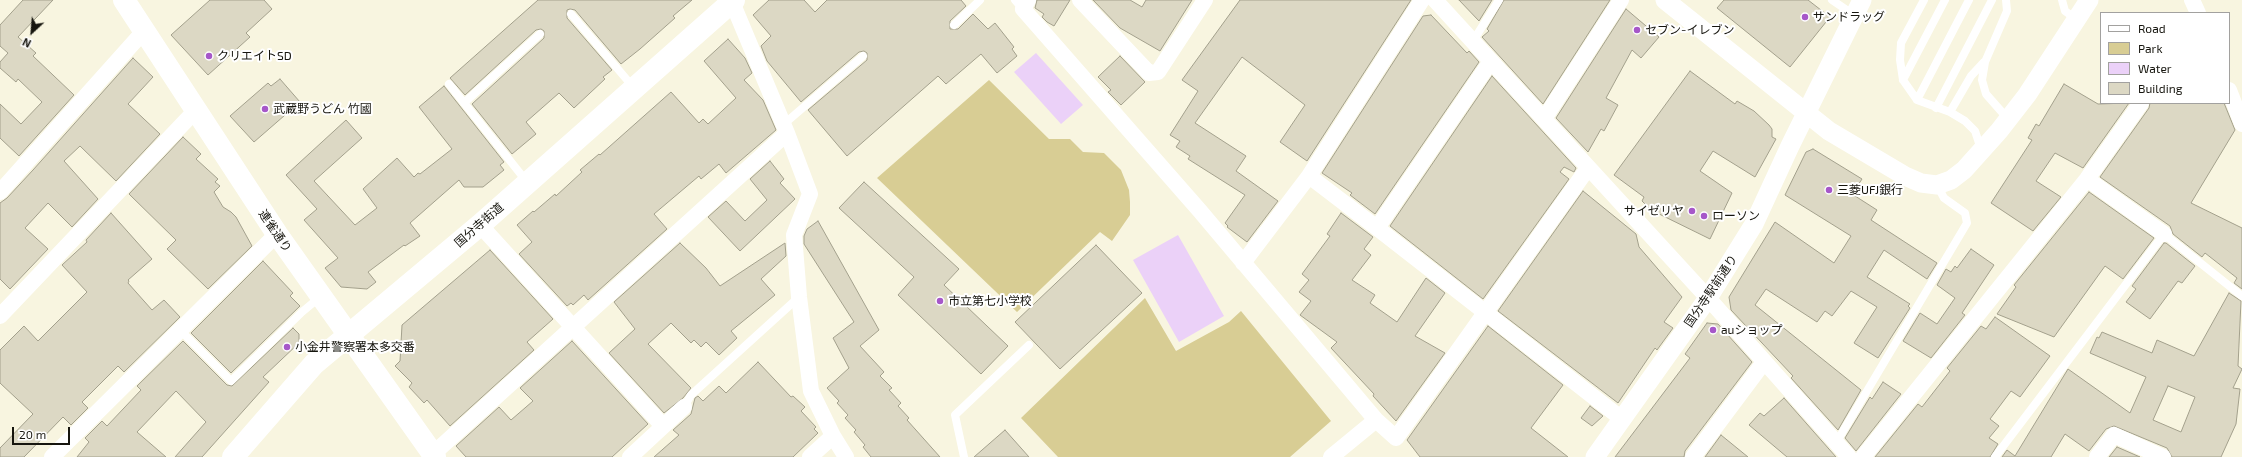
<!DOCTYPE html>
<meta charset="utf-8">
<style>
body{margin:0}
#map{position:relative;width:2242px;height:457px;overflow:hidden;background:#f8f5e0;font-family:"Exo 2",sans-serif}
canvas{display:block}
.legend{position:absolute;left:2100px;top:12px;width:130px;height:92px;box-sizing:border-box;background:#fff;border:1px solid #a2a19f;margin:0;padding:5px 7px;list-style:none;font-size:12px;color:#16150e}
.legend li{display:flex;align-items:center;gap:8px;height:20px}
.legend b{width:20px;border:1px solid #a2a19f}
.north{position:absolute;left:12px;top:12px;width:40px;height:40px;-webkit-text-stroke:3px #fff;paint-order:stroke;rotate:206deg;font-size:11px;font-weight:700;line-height:16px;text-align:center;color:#16150e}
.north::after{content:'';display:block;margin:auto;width:14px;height:18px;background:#16150e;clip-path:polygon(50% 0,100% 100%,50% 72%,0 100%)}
.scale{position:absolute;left:12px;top:427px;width:58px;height:18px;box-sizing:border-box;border:2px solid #16150e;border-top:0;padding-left:5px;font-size:12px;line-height:14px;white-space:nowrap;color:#16150e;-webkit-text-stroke:3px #fff;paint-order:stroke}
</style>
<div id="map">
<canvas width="2242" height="457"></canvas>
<ul class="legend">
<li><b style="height:5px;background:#fff"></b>Road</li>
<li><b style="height:11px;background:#d8cd94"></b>Park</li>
<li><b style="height:11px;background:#ebd1f8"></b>Water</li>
<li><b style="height:11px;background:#dcd8c4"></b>Building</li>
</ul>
<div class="north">N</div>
<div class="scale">20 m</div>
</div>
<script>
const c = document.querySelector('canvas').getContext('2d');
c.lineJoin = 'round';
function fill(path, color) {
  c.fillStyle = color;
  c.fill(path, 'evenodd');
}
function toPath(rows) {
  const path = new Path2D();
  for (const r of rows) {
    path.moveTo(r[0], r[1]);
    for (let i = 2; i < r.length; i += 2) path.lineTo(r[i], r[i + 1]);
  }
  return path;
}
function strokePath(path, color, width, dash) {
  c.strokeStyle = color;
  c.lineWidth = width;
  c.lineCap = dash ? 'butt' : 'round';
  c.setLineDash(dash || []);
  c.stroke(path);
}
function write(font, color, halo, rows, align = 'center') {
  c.font = font + ' "Exo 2","Noto Sans JP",sans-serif';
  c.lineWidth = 4;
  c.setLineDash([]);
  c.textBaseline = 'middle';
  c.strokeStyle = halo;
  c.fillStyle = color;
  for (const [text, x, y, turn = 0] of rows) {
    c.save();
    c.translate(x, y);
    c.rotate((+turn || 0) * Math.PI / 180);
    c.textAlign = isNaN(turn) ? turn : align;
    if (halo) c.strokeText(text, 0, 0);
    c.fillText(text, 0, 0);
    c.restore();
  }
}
const green = toPath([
 [989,80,1049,139,1070,139,1083,152,1104,153,1121,170,1129,190,1130,202,1130,215,1112,241,1100,232,1017,312,877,178],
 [1145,298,1176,351,1229,322,1241,311,1331,421,1290,457,1058,457,1021,418]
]);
const water = toPath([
 [1036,53,1083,105,1061,124,1014,72],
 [1178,235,1224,316,1179,342,1133,260]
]);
const building = toPath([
 [23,0,53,0,18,37,36,53,33,56,74,95,19,156,0,138,0,104,21,124,42,102,18,79,16,82,0,68,0,62,8,53,0,46,0,25,23,0],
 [210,0,264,0,272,9,246,33,250,37,208,75,171,35,210,0],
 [538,0,692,0,673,16,675,18,640,49,621,64,575,10,570,9,567,10,567,18,612,70,603,77,605,79,574,108,559,93,526,122,536,134,512,154,472,104,544,38,544,31,541,29,536,30,465,95,450,78,538,0],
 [769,0,804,0,815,12,827,0,961,0,966,6,950,21,950,29,958,29,973,14,988,29,995,23,1014,47,1012,49,1017,56,997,73,981,54,946,84,938,76,847,156,808,110,867,60,867,53,864,51,859,52,801,102,767,61,761,46,771,36,753,15,769,0],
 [1037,0,1070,0,1054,26,1047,22,1042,17,1044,14,1035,8,1037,0],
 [1093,0,1130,0,1142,7,1146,0,1192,0,1160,51,1120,28,1093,0],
 [1240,0,1411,0,1307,161,1280,142,1305,105,1242,57,1195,123,1246,156,1236,171,1278,201,1247,242,1227,227,1228,226,1225,223,1245,195,1188,159,1190,156,1176,147,1180,141,1170,135,1198,91,1182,80,1240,0],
 [1459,0,1492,0,1479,21,1459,0],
 [1504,0,1610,0,1543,104,1482,37,1489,31,1487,29,1504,0],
 [1724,0,1808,0,1830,17,1790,67,1717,8,1724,0],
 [1626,9,1659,37,1641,58,1632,50,1606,98,1618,105,1604,131,1601,129,1588,152,1556,118,1626,9],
 [1431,15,1467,53,1469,51,1479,62,1375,214,1350,195,1352,193,1322,173,1423,16,1431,15],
 [728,39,745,58,752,73,744,80,763,100,776,130,726,173,719,164,701,179,699,176,654,214,667,229,588,300,584,295,573,305,571,303,567,306,519,254,532,242,517,225,533,211,534,212,555,194,556,196,582,172,580,170,599,154,600,155,671,92,699,123,703,119,708,124,736,98,704,61,728,39],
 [1120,56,1145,82,1121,105,1108,92,1111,90,1098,77,1120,56],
 [133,58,153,77,128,104,160,134,116,181,80,146,64,161,98,199,72,227,48,203,25,228,48,249,10,289,0,279,0,203,7,198,33,170,133,58],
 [1690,71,1735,104,1737,101,1754,111,1769,125,1772,129,1772,137,1776,139,1755,177,1713,151,1700,171,1732,193,1710,239,1651,210,1642,201,1644,197,1614,175,1690,71],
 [1492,76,1576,168,1574,172,1564,167,1560,172,1569,179,1483,299,1390,226,1492,76],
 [280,79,300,102,254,142,230,116,268,83,271,86,280,79],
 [2064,84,2098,104,2129,103,2083,168,2055,153,2036,181,2061,197,2033,231,1991,203,2032,140,2028,138,2036,124,2039,126,2064,84],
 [444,86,504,162,500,165,504,170,483,187,464,187,459,180,410,223,420,236,405,246,404,245,368,272,376,282,367,289,341,287,325,268,338,258,304,220,317,209,286,175,346,120,362,138,314,181,355,225,377,208,363,189,397,158,414,177,418,173,420,174,452,149,419,107,444,86],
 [2150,103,2224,103,2235,130,2191,203,2242,228,2242,289,2234,283,2237,278,2205,253,2202,257,2173,234,2170,226,2100,177,2149,108,2150,103],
 [183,137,201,154,196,159,218,179,215,182,220,186,214,192,223,207,231,212,236,217,252,246,208,289,167,249,176,240,129,194,183,137],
 [1813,149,1862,179,1852,194,1877,210,1871,220,1937,263,1927,279,1884,250,1867,277,1910,304,1908,306,1910,308,1878,358,1854,343,1877,307,1851,291,1832,316,1825,311,1817,322,1766,289,1755,305,1861,390,1838,430,1791,378,1793,376,1731,310,1729,297,1775,222,1834,263,1851,236,1785,195,1806,152,1813,149],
 [770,161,784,179,780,183,795,199,740,251,708,217,726,201,745,221,767,200,750,179,770,161],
 [864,182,959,269,944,285,1008,346,981,374,898,295,914,277,839,208,864,182],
 [1583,191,1636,234,1639,247,1682,297,1664,322,1673,328,1657,350,1655,348,1618,403,1498,311,1583,191],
 [2089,192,2154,238,2123,279,2105,266,2054,337,1997,314,2016,287,2014,285,2089,192],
 [111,213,152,259,128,280,129,281,128,283,152,310,164,300,180,317,124,372,118,366,82,402,88,408,71,425,63,417,24,457,0,457,0,448,33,414,0,383,0,350,24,326,38,341,87,292,62,265,87,242,86,240,111,213],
 [1341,213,1373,237,1364,249,1371,255,1352,280,1375,295,1370,303,1397,322,1426,278,1445,293,1415,336,1445,353,1396,421,1373,396,1374,394,1331,348,1337,342,1300,315,1311,301,1299,292,1309,280,1302,274,1330,236,1327,234,1341,213],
 [818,221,879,330,860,346,884,372,880,376,892,388,889,390,901,403,898,406,909,418,907,420,940,457,871,457,863,447,865,445,854,432,856,430,845,418,848,415,837,403,839,401,827,388,849,368,833,338,854,322,804,244,804,236,807,229,818,221],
 [680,243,706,268,720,286,785,243,786,256,761,279,775,295,731,331,737,338,719,355,706,342,701,347,694,340,691,343,671,323,648,344,691,388,683,398,664,413,609,353,635,329,614,302,680,243],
 [2164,243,2166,243,2195,266,2182,283,2178,281,2150,319,2126,302,2136,289,2132,286,2164,243],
 [1096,245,1142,293,1060,369,1015,322,1096,245],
 [1971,249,1994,265,1962,313,1965,315,1931,358,1903,341,1920,313,1937,324,1955,298,1937,285,1946,269,1951,272,1955,266,1957,268,1971,249],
 [490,250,553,319,527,342,534,350,450,426,427,400,424,403,409,387,412,383,395,366,400,361,402,325,490,250],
 [263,261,293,293,290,296,300,306,231,373,191,333,263,261],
 [2229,293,2241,301,2238,366,2242,369,2233,388,2240,389,2236,424,2221,457,2172,457,2167,448,2114,426,2106,429,2089,451,2065,434,2051,457,2002,457,2007,450,2015,456,2068,369,2130,413,2146,377,2090,353,2097,337,2099,338,2102,332,2152,353,2157,340,2194,356,2229,293],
 [2168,386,2195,397,2181,432,2153,420,2168,386],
 [1995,317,2050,356,2020,397,2011,391,1990,419,1999,426,1989,438,1998,444,1990,457,1875,457,1918,404,1922,407,1950,371,1947,368,1981,326,1986,329,1995,317],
 [1707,323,1718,324,1752,362,1685,451,1684,457,1615,457,1690,358,1685,354,1707,323],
 [1488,326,1563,385,1531,428,1568,457,1420,457,1407,440,1488,326],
 [293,328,299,334,299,343,263,377,269,382,202,457,175,457,206,422,176,391,137,432,166,457,77,457,89,442,85,438,102,421,107,426,141,390,137,386,183,341,227,385,232,386,293,328],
 [572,341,648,424,612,457,466,457,456,446,499,407,511,420,533,401,520,388,572,341],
 [758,362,791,397,793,396,805,407,801,411,816,427,814,429,818,433,793,457,654,457,679,435,673,430,691,414,695,398,698,396,703,401,719,386,726,393,758,362],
 [1883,382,1901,394,1856,451,1845,438,1870,397,1872,399,1883,382],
 [1784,398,1836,457,1787,457,1749,425,1760,413,1764,416,1784,398],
 [1590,406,1603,416,1592,426,1581,418,1590,406],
 [1005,430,1029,457,974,457,1005,430],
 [1721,435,1748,457,1705,457,1721,435],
 [2117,447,2140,457,2109,457,2117,447]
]);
const service = toPath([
 [1015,0,1023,9],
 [1832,0,1854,15],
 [1924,0,1901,43,1900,60,1903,80,1917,100,1950,112,1965,121,1975,131,1981,149],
 [2006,0,2007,11,1985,62,1982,80,1986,94,2008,119],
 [2062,0,2065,11,2076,19],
 [571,14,634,88],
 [954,25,980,0],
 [1473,41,1499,0],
 [1903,80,1945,0],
 [449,84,527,182],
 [1917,100,1969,0],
 [464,103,540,34],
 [1936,108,1992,0],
 [1950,112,1971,76,1984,62],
 [784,124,863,56],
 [180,330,231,381,302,312,320,297],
 [684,407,691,395,799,297],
 [1836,443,1967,223,1965,213,1944,198,1937,185],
 [964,457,955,415,1029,345],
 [1995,457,2164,234,2242,296]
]);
const minor = toPath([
 [1028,0,1023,9,1200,211,1376,420,1396,438,1588,168],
 [1080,0,1149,73,1158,72,1205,0],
 [1435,0,1708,298,1849,457],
 [2192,0,2198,13],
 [732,2,787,133,810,194,794,235,799,297,811,391,833,436,846,457],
 [1491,61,1377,228,1622,419],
 [2229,90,2242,124],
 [1544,119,1621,0],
 [1309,176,1377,228],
 [2087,179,2164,234],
 [0,192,144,31],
 [480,225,663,426],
 [1243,263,1309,176,1422,0],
 [0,316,196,110],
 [433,454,787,133],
 [52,457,277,234],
 [630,457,684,407],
 [810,457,833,436],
 [1331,457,1376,420],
 [1693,457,1764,362],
 [1863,457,2087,179,2141,103],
 [2097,457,2114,435,2163,457]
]);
const tertiary = toPath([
 [1665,0,1829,131,1905,176,1921,183,1937,185,1951,180,1964,170,1999,131,2027,95,2089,0],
 [1595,457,1708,298,1754,224,1790,146,1862,0]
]);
const secondary = toPath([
 [124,0,277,234,435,457],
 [233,457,314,364,480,225,734,0]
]);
const markers = [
 [1805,17,4,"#a657c9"],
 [1637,30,4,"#a657c9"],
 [209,56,4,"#a657c9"],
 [265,109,4,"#a657c9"],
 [1829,190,4,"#a657c9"],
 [1692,211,4,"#a657c9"],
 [1704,216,4,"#a657c9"],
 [940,301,4,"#a657c9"],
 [1713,330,4,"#a657c9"],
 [287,347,4,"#a657c9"]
];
const poiNames = [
 ["サンドラッグ",1813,17],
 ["セブン-イレブン",1645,30],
 ["クリエイトSD",217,56],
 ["武蔵野うどん 竹國",273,109],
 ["三菱UFJ銀行",1837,190],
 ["サイゼリヤ",1684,211,"right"],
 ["ローソン",1712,216],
 ["市立第七小学校",948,301],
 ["auショップ",1721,330],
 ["小金井警察署本多交番",295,347]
];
const streetNames = [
 ["国分寺街道",479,225,-41],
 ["連雀通り",275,231,56],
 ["国分寺駅前通り",1711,291,-56]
];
fill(green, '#d8cd94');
fill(water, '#ebd1f8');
fill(building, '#dcd8c4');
strokePath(building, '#a3a08c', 1);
strokePath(service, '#fff', 8);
strokePath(minor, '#fff', 16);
strokePath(tertiary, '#fff', 19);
strokePath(secondary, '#fff', 22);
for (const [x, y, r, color] of markers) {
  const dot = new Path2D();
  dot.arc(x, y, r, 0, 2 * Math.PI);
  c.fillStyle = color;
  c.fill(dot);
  strokePath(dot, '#fff', 1.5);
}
write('12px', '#16150e', '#fff', poiNames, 'left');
write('12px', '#16150e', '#fff', streetNames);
</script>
